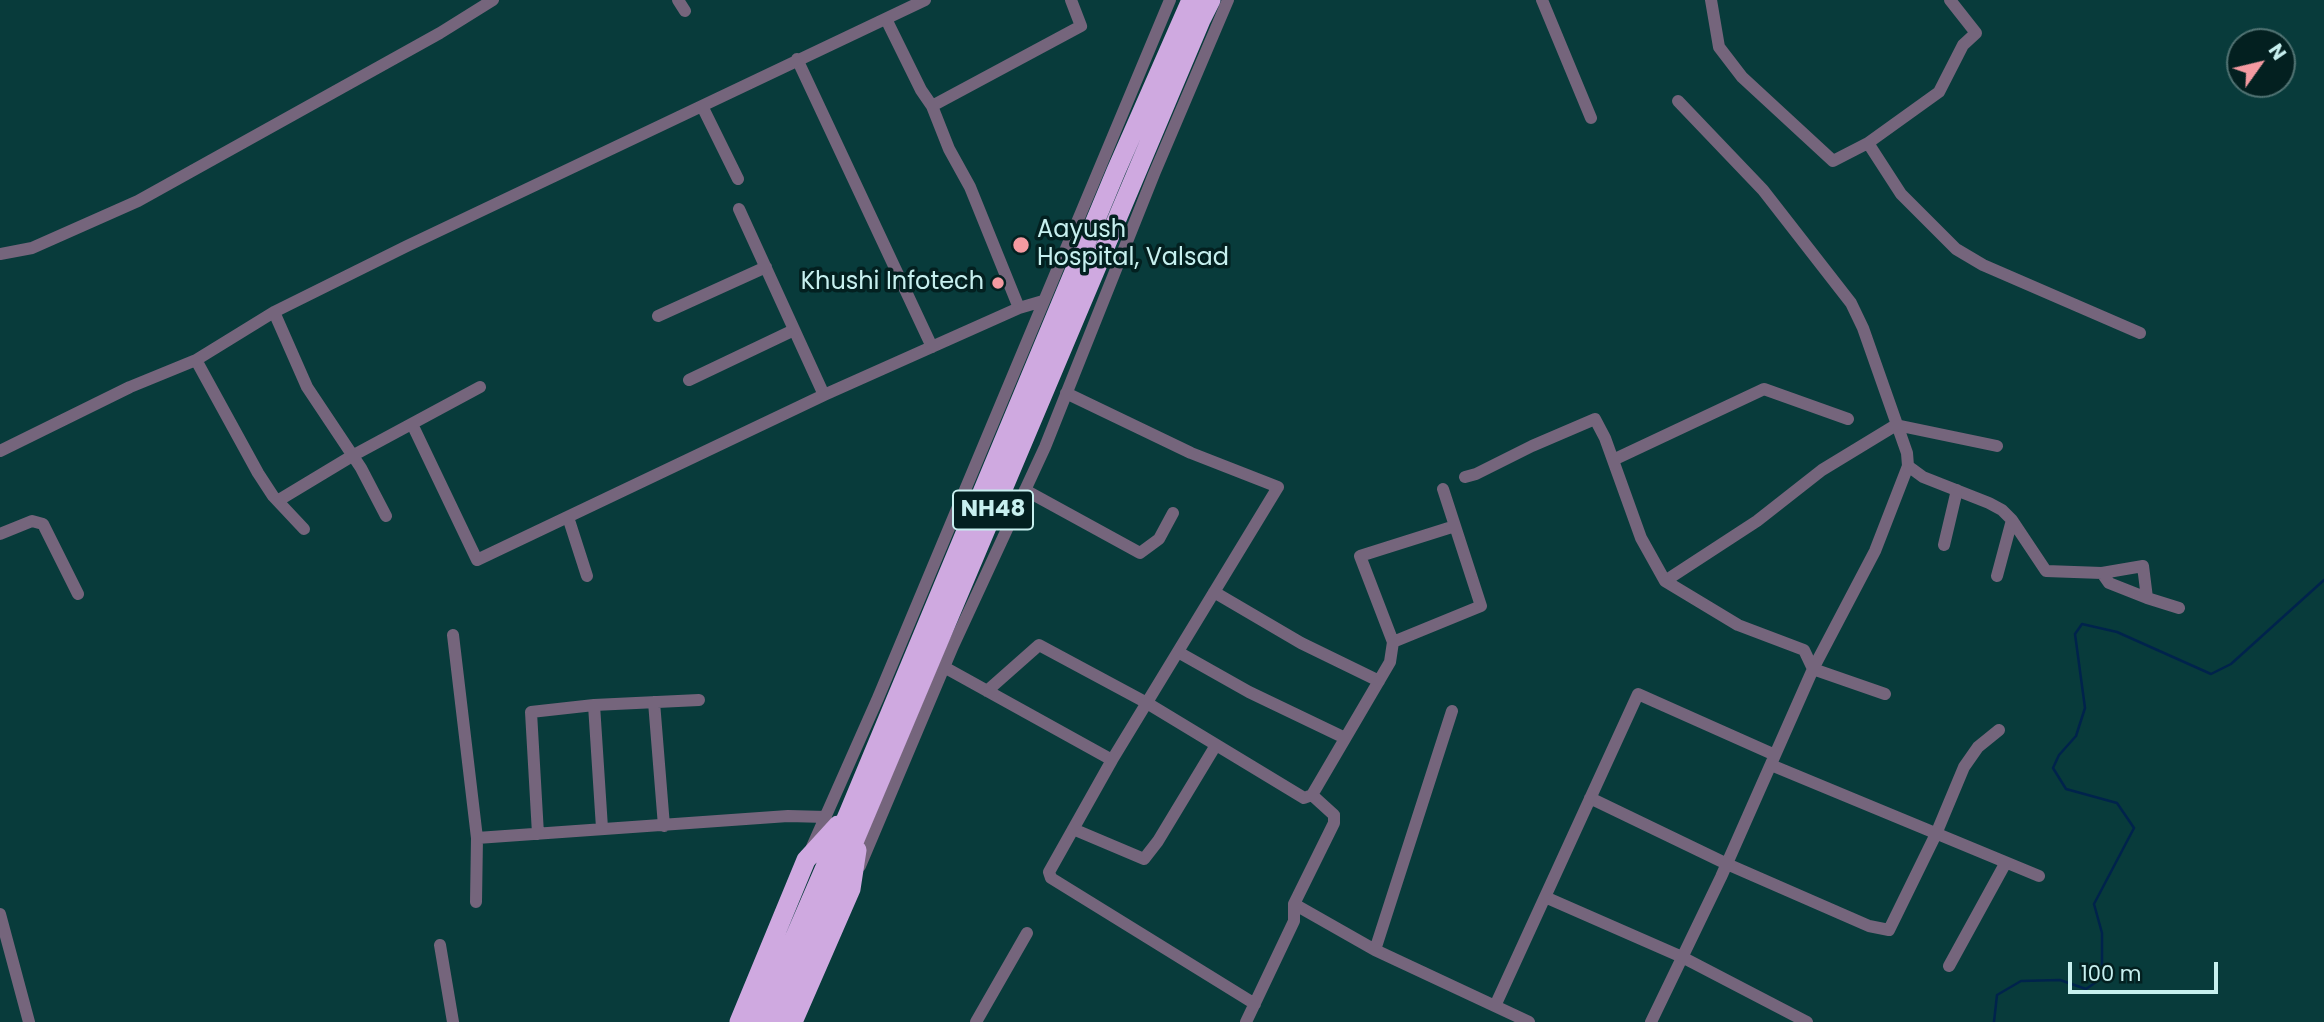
<!DOCTYPE html>
<style>
body{margin:0}
#map{position:relative;width:2324px;height:1022px;overflow:hidden;background:#083b3b;font-family:Poppins,sans-serif}
canvas{display:block}
.north{position:absolute;left:2226px;top:28px;width:70px;height:70px;box-sizing:border-box;background:#032020;border:2px solid #517373;border-radius:50%;rotate:56deg;font-size:19px;font-weight:700;line-height:28px;text-align:center;color:#c7f0ef}
.north::after{content:'';display:block;margin:auto;width:24px;height:32px;background:#f49aa1;clip-path:polygon(50% 0,100% 100%,50% 72%,0 100%)}
.scale{position:absolute;left:2068px;top:962px;width:150px;height:32px;box-sizing:border-box;border:4px solid #c7f0ef;border-top:0;padding-left:9px;font-size:21px;line-height:24px;white-space:nowrap;color:#c7f0ef;-webkit-text-stroke:5px #032020;paint-order:stroke}
</style>
<div id="map">
<canvas width="2324" height="1022"></canvas>
<div class="north">N</div>
<div class="scale">100 m</div>
</div>
<script>
const c = document.querySelector('canvas').getContext('2d');
c.lineJoin = 'round';
function toPath(rows) {
  const path = new Path2D();
  for (const r of rows) {
    path.moveTo(r[0], r[1]);
    for (let i = 2; i < r.length; i += 2) path.lineTo(r[i], r[i + 1]);
  }
  return path;
}
function strokePath(path, color, width, dash) {
  c.strokeStyle = color;
  c.lineWidth = width;
  c.lineCap = dash ? 'butt' : 'round';
  c.setLineDash(dash || []);
  c.stroke(path);
}
function write(font, color, halo, rows, align = 'center') {
  c.font = font + ' Poppins,sans-serif';
  c.lineWidth = 7;
  c.setLineDash([]);
  c.textBaseline = 'middle';
  c.strokeStyle = halo;
  c.fillStyle = color;
  for (const [text, x, y, turn = 0] of rows) {
    c.save();
    c.translate(x, y);
    c.rotate((+turn || 0) * Math.PI / 180);
    c.textAlign = isNaN(turn) ? turn : align;
    if (halo) c.strokeText(text, 0, 0);
    c.fillText(text, 0, 0);
    c.restore();
  }
}
const stream = toPath([
 [1994,1022,1997,995,2021,981,2060,980,2086,989,2102,978,2102,933,2094,904,2134,828,2117,803,2066,789,2053,768,2059,755,2076,736,2085,708,2075,634,2082,624,2117,632,2211,674,2231,664,2324,580]
]);
const minor = toPath([
 [678,0,685,11],
 [1542,0,1591,118],
 [1711,0,1719,47,1742,77,1833,161,1868,143,1939,92,1963,45,1976,33,1950,0],
 [886,19,921,90,932,106,1081,26,1071,0],
 [797,59,932,347],
 [702,106,738,179],
 [932,106,949,149,970,187,1019,308],
 [1868,143,1901,194,1956,249,1983,265,2140,333],
 [739,209,824,395],
 [0,254,32,248,138,201,440,33,493,0],
 [274,312,307,387,361,468,386,516],
 [658,316,766,267],
 [196,360,258,473,273,496,304,529],
 [689,380,794,330],
 [1066,393,1191,453,1278,487,1112,760,1049,872,1051,878,1255,1004],
 [412,424,477,560,824,395,1019,308,1043,301],
 [0,451,130,387,196,360,274,312,407,246,925,0],
 [1613,460,1764,389,1848,419],
 [1908,466,1923,477,1989,503,2002,510,2012,520,2046,571,2102,573,2143,566,2147,598,2179,608],
 [1465,477,1476,474,1532,446,1595,419,1605,438,1641,538,1665,581,1738,625,1804,650,1813,669,1885,694],
 [1025,490,1140,553,1159,539,1173,513],
 [279,500,352,456,480,387],
 [568,517,587,576],
 [0,534,32,521,43,524,78,594],
 [1944,545,1957,490],
 [2102,573,2109,583,2147,598],
 [1997,576,2012,520],
 [1665,581,1757,521,1822,470,1896,425,1997,446],
 [1214,592,1301,643,1379,681],
 [453,635,477,838,476,902],
 [1393,642,1360,556,1455,526],
 [1178,652,1249,692,1345,738],
 [944,667,1112,760],
 [987,691,1039,645,1147,703,1304,798,1312,795,1390,662,1393,642,1481,606,1443,489],
 [654,702,664,826],
 [594,705,602,828],
 [1771,765,2039,876],
 [1590,798,1727,864,1869,926,1889,930,1936,834,1964,767,1978,747,1999,730],
 [1073,829,1144,859,1158,841,1216,745],
 [538,834,531,712,594,705,699,700],
 [477,838,788,816,826,817],
 [812,847,878,698,1170,0],
 [860,866,953,646,1045,447,1154,174,1228,0],
 [1545,897,1682,957,1807,1022],
 [1294,904,1334,823,1334,815,1312,795],
 [0,914,29,1022],
 [440,945,453,1022],
 [1375,950,1452,711],
 [1949,966,2005,864],
 [1495,1006,1638,694,1775,755],
 [976,1022,1027,933],
 [1246,1022,1294,921,1294,904,1375,950,1529,1022],
 [1651,1022,1721,877,1813,669,1875,551,1908,466,1907,453,1863,328,1851,303,1763,190,1678,101]
]);
const highway = toPath([
 [739,1022,806,860,838,825],
 [758,1022,848,814,1116,171,1191,0],
 [778,1022,1201,20,1211,0],
 [793,1022,851,889,857,850]
]);
const markers = [
 [1021,245,9,"#f49aa1"],
 [998,283,7,"#f49aa1"]
];
const shields = [
 [993,510,80]
];
const shieldNames = [
 ["NH48",993,510]
];
const poiNames = [
 ["Aayush",1037,231],
 ["Hospital, Valsad",1037,259],
 ["Khushi Infotech",984,283,"right"]
];
strokePath(stream, '#00234c', 2.5);
strokePath(minor, '#75657c', 12);
strokePath(highway, '#cfa9e0', 19);
for (const [x, y, r, color] of markers) {
  const dot = new Path2D();
  dot.arc(x, y, r, 0, 2 * Math.PI);
  c.fillStyle = color;
  c.fill(dot);
  strokePath(dot, '#032020', 2.5);
}
for (const [x, y, w] of shields) {
  const box = new Path2D();
  box.roundRect(x - w / 2, y - 19.5, w, 39, 5);
  c.fillStyle = '#032020';
  c.fill(box);
  strokePath(box, '#c7f0ef', 2);
}
write('bold 23px', '#c7f0ef', null, shieldNames);
write('24px', '#c7f0ef', '#032020', poiNames, 'left');
</script>
